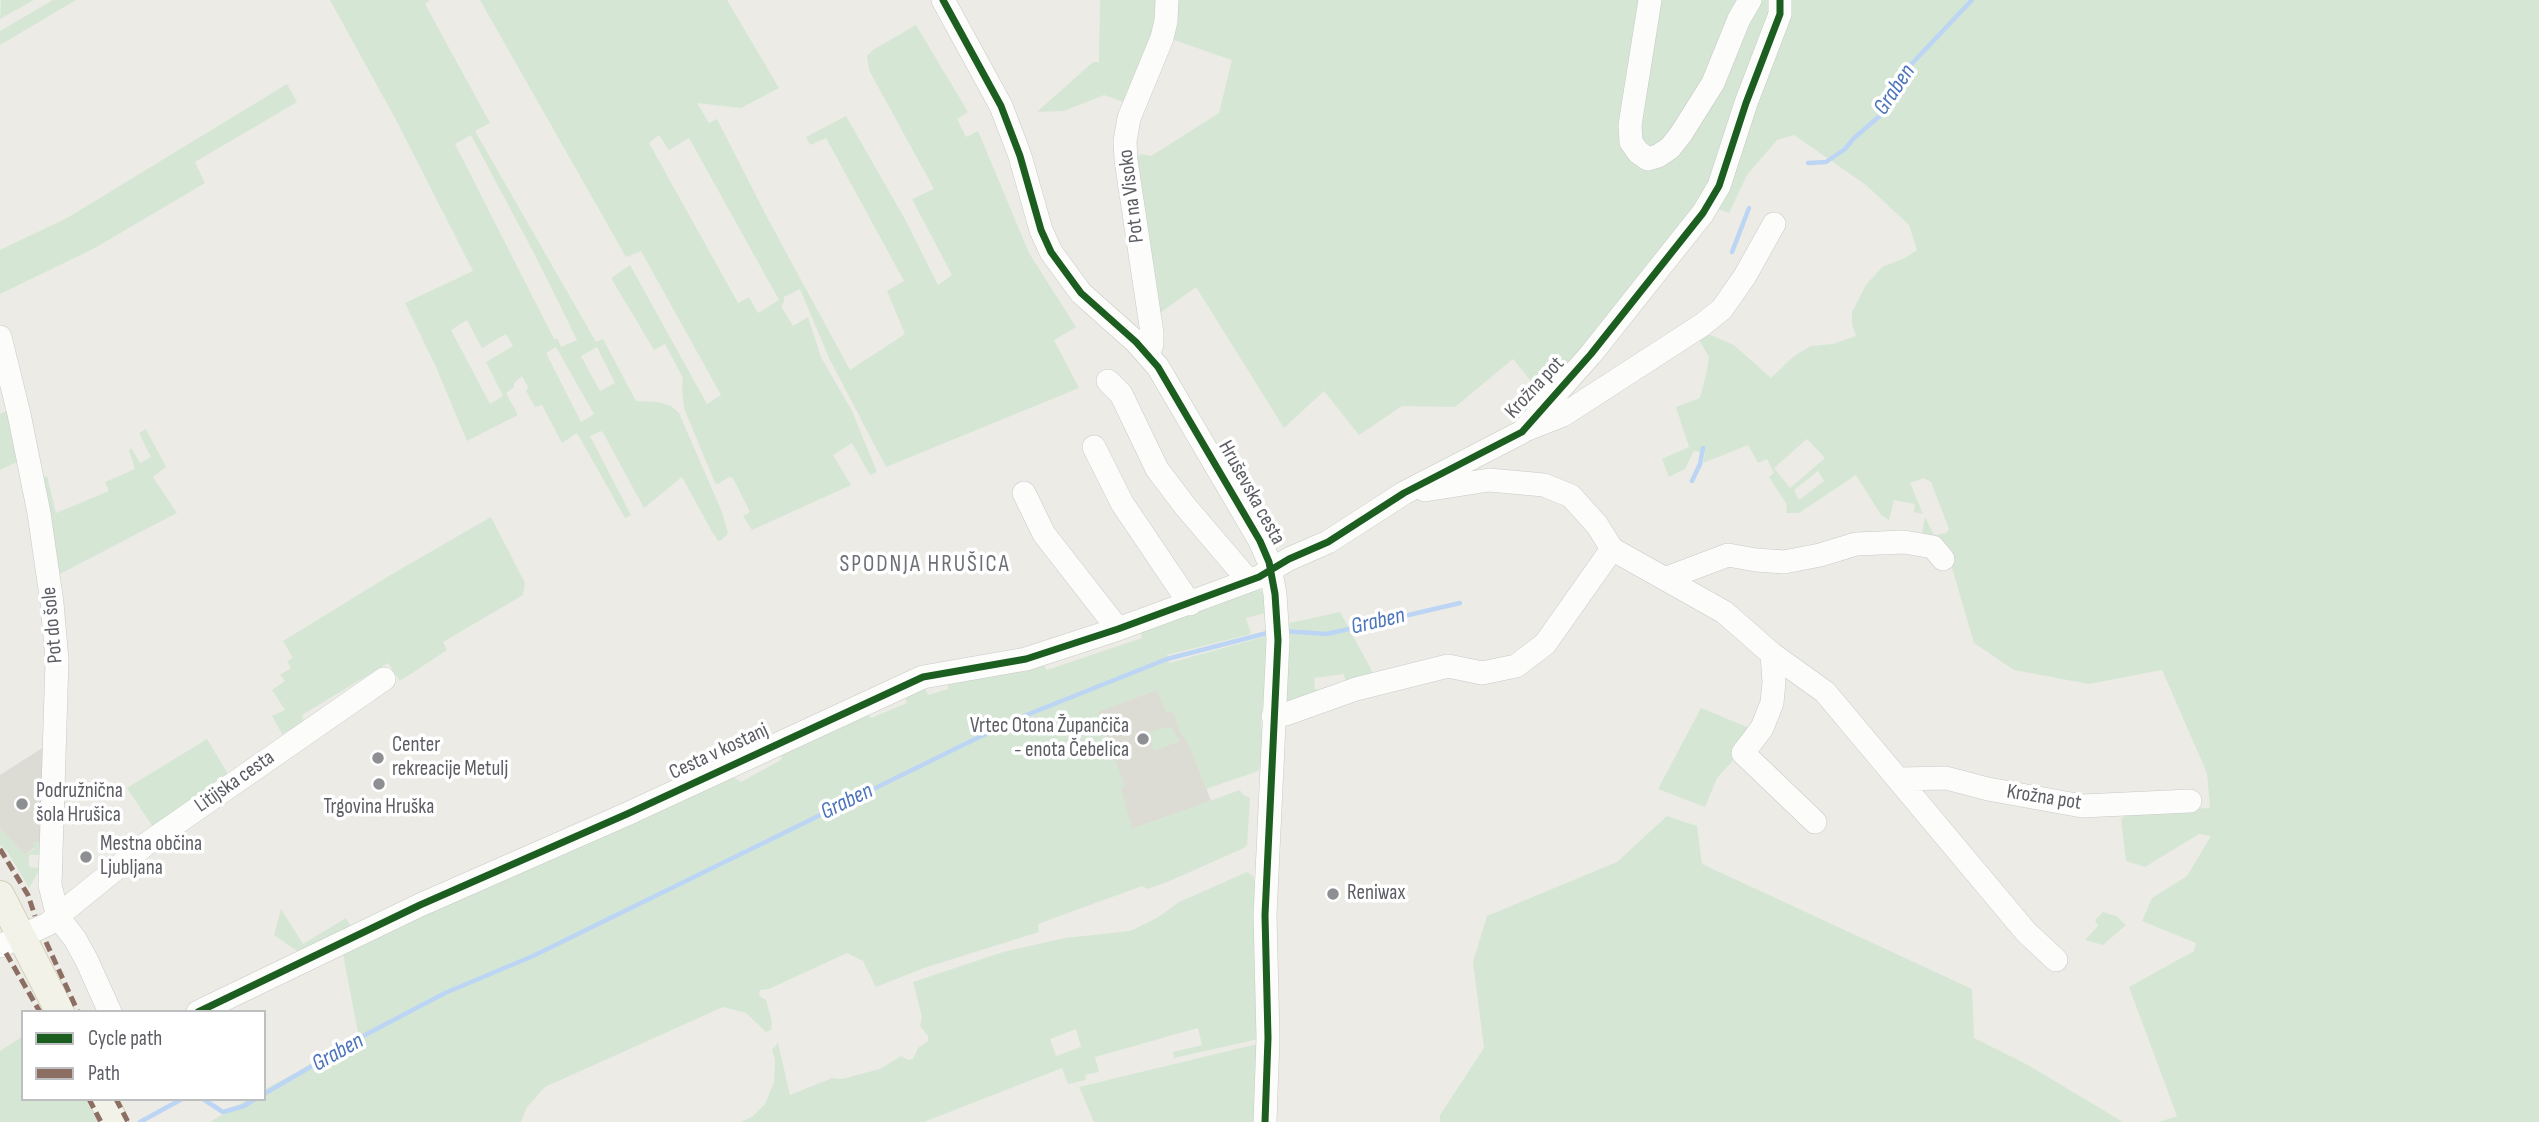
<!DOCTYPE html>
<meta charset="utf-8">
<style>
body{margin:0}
#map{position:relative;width:2539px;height:1122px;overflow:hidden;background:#ecebe6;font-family:"Sofia Sans Condensed",sans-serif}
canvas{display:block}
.legend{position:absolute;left:21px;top:1010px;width:245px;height:91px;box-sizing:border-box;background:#fff;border:2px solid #bebfc1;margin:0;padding:9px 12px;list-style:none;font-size:21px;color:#5c5e64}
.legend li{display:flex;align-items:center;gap:14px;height:35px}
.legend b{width:35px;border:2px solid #bebfc1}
</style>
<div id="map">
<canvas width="2539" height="1122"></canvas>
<ul class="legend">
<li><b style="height:9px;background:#1b5e20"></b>Cycle path</li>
<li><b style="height:9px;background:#8d6e63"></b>Path</li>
</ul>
</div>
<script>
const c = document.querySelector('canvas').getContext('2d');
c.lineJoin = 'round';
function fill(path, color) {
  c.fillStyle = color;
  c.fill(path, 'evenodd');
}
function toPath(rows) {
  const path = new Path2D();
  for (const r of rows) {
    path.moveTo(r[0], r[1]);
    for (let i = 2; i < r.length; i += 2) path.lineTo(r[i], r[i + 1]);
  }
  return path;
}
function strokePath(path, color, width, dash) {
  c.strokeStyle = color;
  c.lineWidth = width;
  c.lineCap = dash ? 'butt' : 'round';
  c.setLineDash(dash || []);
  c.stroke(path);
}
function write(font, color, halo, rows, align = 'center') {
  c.font = font + ' "Sofia Sans Condensed",sans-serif';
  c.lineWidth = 7;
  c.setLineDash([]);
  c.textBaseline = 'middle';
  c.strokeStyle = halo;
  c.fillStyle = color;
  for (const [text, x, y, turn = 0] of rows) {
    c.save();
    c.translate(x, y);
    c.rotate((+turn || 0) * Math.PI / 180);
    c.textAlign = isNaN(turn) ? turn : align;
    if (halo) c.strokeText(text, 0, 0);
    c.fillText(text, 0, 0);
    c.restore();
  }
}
const education = toPath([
 [1162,666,1211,801,1129,830,1082,698],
 [47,745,42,841,25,855,0,829,0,775]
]);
const green = toPath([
 [1,0,34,0,0,19],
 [53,0,76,0,0,45,0,31],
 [330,0,430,0,425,4,490,123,475,131,596,342,603,339,636,401,658,402,671,406,679,413,722,512,728,533,722,540,718,541,711,530,682,477,644,508,602,431,590,436,631,515,625,518,577,433,562,443,542,405,535,407,526,391,528,387,522,376,514,383,514,387,506,393,518,415,467,441,436,367,405,303,473,271,396,120],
 [471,135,537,259,577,340,561,347,558,339,554,339,455,144],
 [467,320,482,348,506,334,513,346,486,362,503,396,490,404,451,330],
 [556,347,594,414,581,422,546,353],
 [597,347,615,383,600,391,581,356],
 [480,0,727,0,779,88,741,108,697,103,709,123,717,119,768,219,850,370,905,334,887,291,904,281,826,138,810,145,806,137,846,116,906,221,938,285,952,275,912,199,934,189,870,72,868,64,867,56,873,50,916,25,968,112,957,119,966,137,978,131,1029,253,1076,327,1054,340,1079,388,886,467,829,358,800,289,784,297,784,302,781,306,793,326,808,317,821,357,852,411,877,472,870,475,852,443,833,455,851,485,752,530,743,516,750,512,733,478,729,477,718,484,715,483,684,408,682,389,683,378,665,344,654,350,611,278,630,265,707,404,721,395,641,251,626,257],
 [659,135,669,150,689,138,779,300,758,313,749,297,738,303,649,143],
 [1100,0,1156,0,1154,24,1161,28,1129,104,1104,95,1064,111,1037,112,1093,62,1099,62],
 [1175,0,2539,0,2539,1122,2159,1122,2177,1116,2129,987,2194,951,2196,943,2142,921,2152,898,2187,876,2211,836,2199,834,2145,867,2126,861,2121,819,2131,811,2210,808,2207,773,2162,670,2089,684,2014,670,1974,643,1950,561,1920,544,1925,517,1934,535,1946,533,1949,529,1931,482,1924,478,1910,483,1923,514,1914,512,1915,504,1894,500,1889,520,1881,515,1856,475,1799,513,1786,513,1787,505,1769,477,1774,473,1767,459,1758,463,1748,445,1703,463,1705,453,1694,451,1685,469,1669,477,1662,459,1689,447,1676,407,1700,398,1707,370,1709,357,1696,335,1703,333,1711,335,1734,345,1771,378,1794,356,1811,346,1833,344,1856,336,1852,325,1852,312,1866,285,1882,267,1905,258,1917,250,1909,225,1866,185,1794,135,1777,140,1747,175,1729,213,1718,209,1711,198,1544,397,1513,359,1455,407,1402,406,1359,435,1324,391,1284,428,1196,287,1156,316,1132,165,1140,154,1151,156,1219,113,1232,60,1168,38],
 [1807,439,1825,458,1790,488,1774,468],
 [1818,471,1824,481,1799,500,1794,490],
 [287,84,297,102,195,162,205,183,95,248,0,294,0,250,67,218],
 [18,406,30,456,0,470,0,414],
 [146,429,166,467,153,477,177,513,56,576,42,478,47,476,56,513,109,491,105,482,135,469,129,450,132,449,140,463,151,457,139,433],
 [491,517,525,583,523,595,443,642,447,650,400,681,388,663,302,715,304,722,282,734,272,716,285,710,272,690,285,681,280,675,291,668,287,661,293,658,283,641,392,574],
 [1257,587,1267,597,1269,612,1246,618,1251,634,1167,655,1169,663,1267,636,1270,641,1261,722,1264,762,1258,771,1206,789,1189,745,1180,732,1173,711,1166,713,1157,690,1098,712,1125,786,1121,788,1132,829,1240,790,1242,794,1250,798,1247,845,1244,848,1165,883,1147,889,1142,886,1038,924,1039,932,924,968,876,987,863,961,847,953,769,989,760,990,759,996,766,1000,772,1022,771,1030,766,1032,746,1013,723,1007,545,1087,527,1107,521,1122,210,1122,248,1099,264,1099,264,1090,359,1038,343,954,364,941,733,777,741,782,781,760,783,752,864,710,871,718,907,703,902,692,924,686,928,695,948,689,948,681,1041,661,1047,670,1142,638,1140,630],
 [1340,612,1379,684,1285,705,1290,639,1289,623],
 [1344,674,1346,685,1315,690,1314,678],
 [1701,708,1759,732,1717,778,1705,807,1658,789],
 [1163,728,1172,728,1180,741,1154,751,1147,733],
 [207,739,231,779,155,830,127,788],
 [1667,816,1697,826,1702,864,1972,989,1974,1038,2028,1065,2123,1122,1440,1122,1440,1115,1484,1048,1473,962,1487,916,1617,862],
 [0,829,25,855,34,849,33,842,42,841,41,855,29,855,29,867,40,868,29,888,7,851,0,845],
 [1247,872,1253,876,1256,887,1259,1039,1174,1058,1173,1052,1202,1045,1198,1028,1095,1057,1099,1072,1085,1075,1086,1080,1068,1084,1062,1068,924,1122,740,1122,752,1117,765,1104,774,1082,775,1059,772,1050,778,1043,790,1095,832,1078,842,1079,880,1069,901,1056,908,1060,913,1059,918,1048,928,1041,928,1036,920,1026,922,1017,913,982,1003,952,1065,938,1130,931,1157,918,1179,902],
 [1076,1029,1081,1047,1056,1056,1050,1039],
 [281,909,303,944,346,918,352,929,303,955,274,935],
 [2103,912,2116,916,2126,925,2103,945,2085,940,2098,926,2095,920],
 [23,1036,23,1099,86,1099,97,1122,0,1122,0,1051],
 [1257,1044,1257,1122,1094,1122,1079,1087]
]);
const stream = toPath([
 [1808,163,1826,162,1845,149,1854,138,1881,115,1890,90,1903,73,1972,0],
 [1732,252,1749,208],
 [1692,481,1700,464,1703,448],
 [1283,631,1327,634,1460,603],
 [264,1094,365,1035,445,993,533,956,1014,720,1167,659,1271,632],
 [203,1099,223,1112,244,1106,255,1099],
 [140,1122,182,1099]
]);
const minor = toPath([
 [943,0,1001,106,1020,156,1041,230,1051,252,1081,293,1136,342,1158,367,1260,541,1269,562,1275,594,1278,640,1265,915,1268,1038,1265,1122],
 [1650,0,1630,125,1631,142,1638,152,1648,159,1658,156,1670,148,1681,134,1713,83,1739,19,1750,0],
 [0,337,19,414,39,513,52,603,57,660,50,885,58,917,75,939,87,961,110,1012],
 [1148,355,1152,344,1152,333,1126,160,1125,141,1129,118,1162,38,1166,21,1167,0],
 [1108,381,1121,394,1157,469,1185,506,1248,580],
 [1525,430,1563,415,1702,325,1722,309,1745,276,1774,224],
 [1094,447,1122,503,1190,604],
 [1024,493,1044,534,1118,629],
 [1612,549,1724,612,1772,654,1825,692,2026,932,2056,960],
 [1667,578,1728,555,1756,560,1784,562,1820,555,1856,544,1904,542,1933,547,1943,559],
 [1772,654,1774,682,1772,703,1762,728,1743,753,1815,822],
 [1273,716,1286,714,1356,689,1448,666,1482,673,1516,666,1545,644,1612,549,1597,525,1571,496,1544,485,1489,480,1425,490],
 [1900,779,1946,778,1988,789,2082,806,2190,801],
 [0,946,48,924,145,845,384,679],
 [198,1012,420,905,627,814,923,677,1026,659,1118,629,1259,577,1289,559,1328,542,1404,493,1522,432,1591,354,1703,213,1719,186,1746,103,1780,14,1780,0]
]);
const major = toPath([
 [0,895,60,1012],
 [103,1099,114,1122]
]);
const quiet = toPath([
 [0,849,28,895,35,916],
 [46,942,78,1012],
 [6,953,40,1012],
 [89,1099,101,1122],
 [116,1099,128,1122]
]);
const cycleway = toPath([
 [943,0,1001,106,1020,156,1041,230,1051,252,1081,293,1136,342,1158,367,1260,541,1269,562,1275,594,1278,640,1265,915,1268,1038,1265,1122],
 [198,1012,420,905,627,814,923,677,1026,659,1118,629,1259,577,1289,559,1328,542,1404,493,1522,432,1591,354,1703,213,1719,186,1746,103,1780,14,1780,0]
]);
const markers = [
 [1143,739,7,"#8e8f92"],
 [378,758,7,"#8e8f92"],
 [379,784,7,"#8e8f92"],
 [22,804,7,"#8e8f92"],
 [86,857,7,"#8e8f92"],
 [1333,894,7,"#8e8f92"]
];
const streetNames = [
 ["Pot na Visoko",1132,196,-97],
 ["Krožna pot",1535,388,-47],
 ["Hruševska cesta",1251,493,61],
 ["Pot do šole",53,625,-95],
 ["Cesta v kostanj",719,752,-25],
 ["Litijska cesta",235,782,-35],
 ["Krožna pot",2044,798,9]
];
const poiNames = [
 ["Vrtec Otona Župančiča",1129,727,"right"],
 ["- enota Čebelica",1129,751,"right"],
 ["Center",392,746],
 ["rekreacije Metulj",392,770],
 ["Podružnična",36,792],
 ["šola Hrušica",36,816],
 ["Trgovina Hruška",379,808,"center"],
 ["Mestna občina",100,845],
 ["Ljubljana",100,869],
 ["Reniwax",1347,894]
];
const waterNames = [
 ["Graben",1895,90,-56],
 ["Graben",1378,622,-13],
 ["Graben",847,802,-26],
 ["Graben",338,1053,-29]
];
const neighbourhoodNames = [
 ["SPODNJA HRUŠICA",925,565]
];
fill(education, '#dcdbd4');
fill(green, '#d5e7d4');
strokePath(stream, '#bcd5f4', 4.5);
strokePath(minor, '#c8c9c8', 24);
strokePath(major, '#d2ceb6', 30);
strokePath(minor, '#fcfcfb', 23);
strokePath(major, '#f2f2e8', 28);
strokePath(quiet, '#8d6e63', 5, [10, 5]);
strokePath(cycleway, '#1b5e20', 7);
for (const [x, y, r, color] of markers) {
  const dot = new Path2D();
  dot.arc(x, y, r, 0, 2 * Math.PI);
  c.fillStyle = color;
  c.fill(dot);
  strokePath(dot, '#fff', 2.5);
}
write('21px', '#5c5e64', '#fff', streetNames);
write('21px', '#5c5e64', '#fff', poiNames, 'left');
write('italic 23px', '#4c74bc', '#fff', waterNames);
c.letterSpacing = '2px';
write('23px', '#6d7076', '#fff', neighbourhoodNames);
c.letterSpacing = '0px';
</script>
